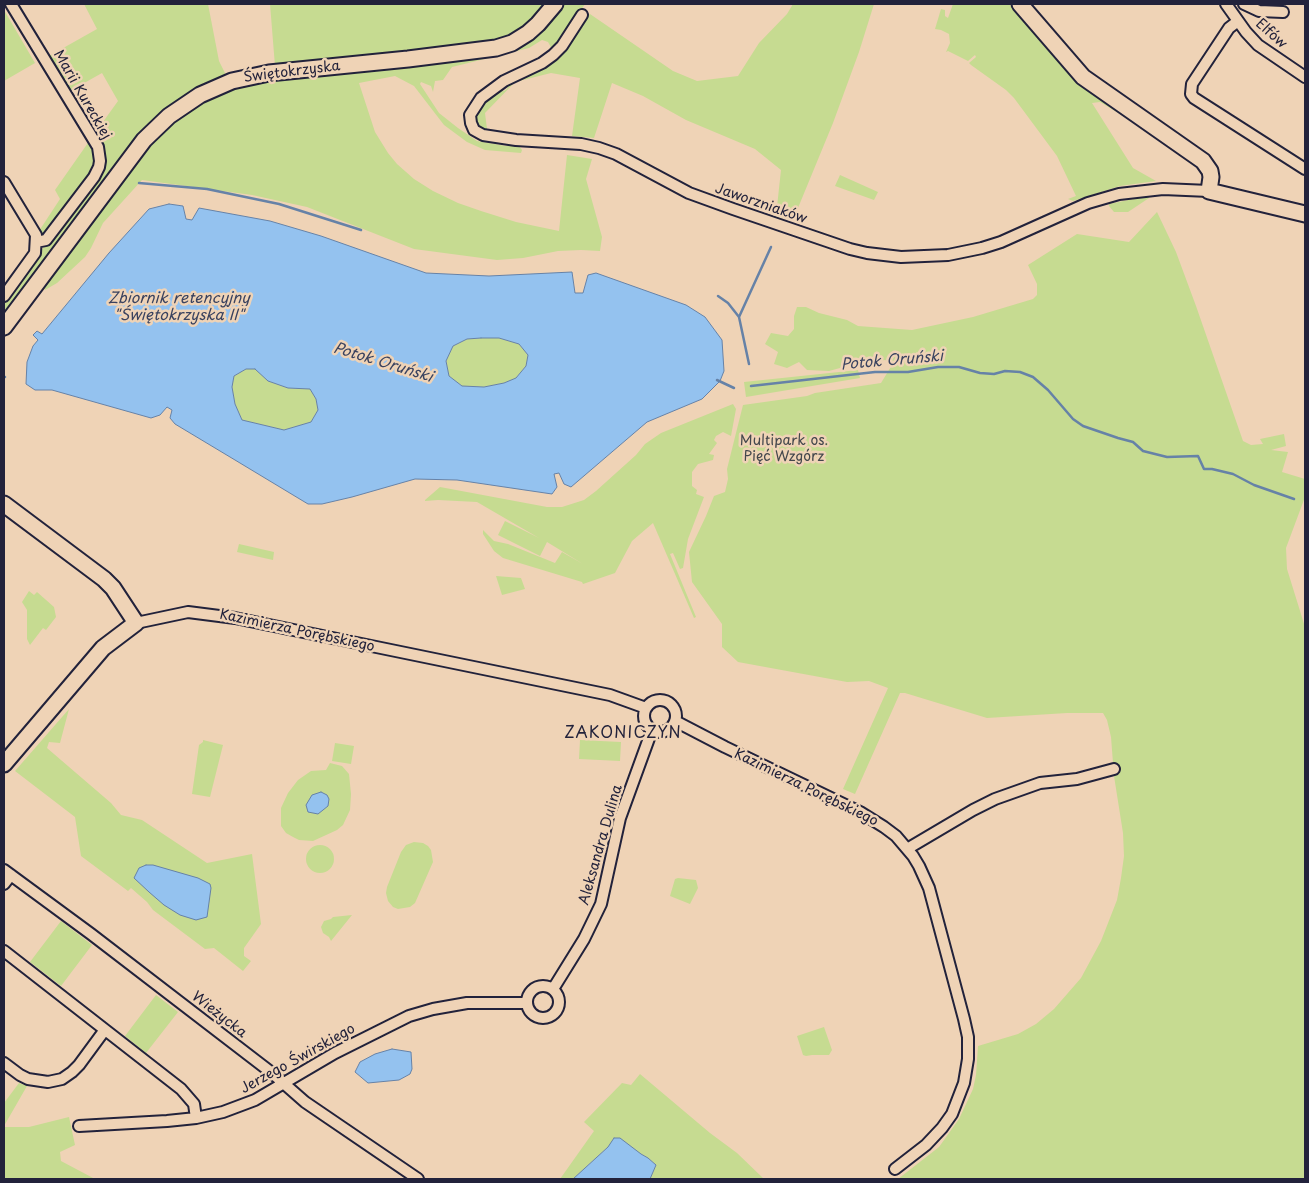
<!DOCTYPE html>
<meta charset="utf-8">
<style>
body{margin:0}
#map{position:relative;width:1309px;height:1183px;overflow:hidden;background:#efd3b6;font-family:"Playpen Sans",sans-serif}
canvas{display:block}
.frame{position:absolute;inset:0;border:5px solid #22223b;pointer-events:none}
</style>
<div id="map">
<canvas width="1309" height="1183"></canvas>
<div class="frame"></div>
</div>
<script>
const c = document.querySelector('canvas').getContext('2d');
c.lineJoin = 'round';
function fill(path, color) {
  c.fillStyle = color;
  c.fill(path, 'evenodd');
}
function toPath(rows) {
  const path = new Path2D();
  for (const r of rows) {
    if (r.length === 3) {
      path.moveTo(r[0] + r[2], r[1]);
      path.arc(r[0], r[1], r[2], 0, 2 * Math.PI);
      continue;
    }
    path.moveTo(r[0], r[1]);
    for (let i = 2; i < r.length; i += 2) path.lineTo(r[i], r[i + 1]);
  }
  return path;
}
function strokePath(path, color, width, dash) {
  c.strokeStyle = color;
  c.lineWidth = width;
  c.lineCap = dash ? 'butt' : 'round';
  c.setLineDash(dash || []);
  c.stroke(path);
}
function write(font, color, halo, rows, align = 'center') {
  c.font = font + ' "Playpen Sans",sans-serif';
  c.lineWidth = 5;
  c.setLineDash([]);
  c.textBaseline = 'middle';
  c.strokeStyle = halo;
  c.fillStyle = color;
  for (const [text, x, y, turn = 0] of rows) {
    c.save();
    c.translate(x, y);
    c.rotate((+turn || 0) * Math.PI / 180);
    c.textAlign = isNaN(turn) ? turn : align;
    if (halo) c.strokeText(text, 0, 0);
    c.fillText(text, 0, 0);
    c.restore();
  }
}
const green = toPath([
 [84,4,208,4,219,61,226,75,177,101,151,124,4,320,4,301,40,251,50,241,104,158,103,147,95,133,118,101,102,73,70,91,49,56,97,29],
 [270,4,545,4,521,29,505,37,490,42,275,66],
 [562,4,585,4,553,51,548,42,542,40,529,48,452,67,443,80,435,81,433,92,431,86,421,82,420,84,439,113,458,128,477,141,506,146,519,146,522,150,521,153,485,150,467,142,444,125,414,86,395,76,359,83,375,132,388,153,397,164,414,179,433,191,458,203,481,211,516,222,559,231,567,155,592,159,586,179,602,237,600,251,581,250,558,251,523,258,497,260,414,249,307,207,252,195,142,180,103,223,91,248,85,257,57,283,45,290,43,284,149,142,175,118,207,97,235,85,269,79,488,55],
 [793,4,874,4,859,52,833,123,793,220,776,216,781,170,755,149,686,120,643,96,612,83,594,138,572,136,580,78,551,73,515,82,485,113,487,129,495,131,492,133,485,132,475,125,474,116,477,110,487,99,500,89,504,91,507,89,509,83,533,71,590,14,673,71,697,81,738,76,759,43,787,14],
 [953,4,1009,4,1024,20,1126,115,1125,117,1100,102,1092,103,1133,168,1156,181,1120,186,1073,201,1068,199,1076,196,1057,156,1014,98,1006,90,971,65,969,63,976,57,975,55,968,61,948,51,946,52,950,43,949,34,941,30,935,29,941,9,945,10,945,16,948,18],
 [4,10,35,63,4,81],
 [90,140,96,149,95,169,49,235,42,236,39,231,60,199,55,190],
 [840,175,878,192,874,200,835,186],
 [1148,196,1149,198,1128,212,1114,212,1109,206,1109,204],
 [1157,212,1176,252,1196,306,1243,441,1251,445,1263,444,1260,439,1284,434,1286,446,1271,450,1288,452,1282,472,1305,479,1305,497,1286,548,1287,569,1305,627,1305,1179,898,1179,939,1147,959,1119,973,1089,976,1075,978,1046,1018,1034,1036,1024,1054,1009,1081,978,1101,941,1117,900,1121,878,1124,856,1123,833,1114,776,1111,737,1107,720,1103,713,1067,713,987,718,905,693,900,693,855,794,843,789,888,688,869,681,847,682,738,662,722,647,722,624,692,582,689,552,706,516,714,496,725,492,728,479,727,469,743,405,807,396,815,393,881,383,892,365,891,362,885,360,851,365,829,371,807,370,799,362,787,368,774,364,778,352,765,344,771,333,788,336,794,329,794,316,797,307,806,307,819,313,847,320,858,326,912,330,973,317,1033,299,1037,295,1037,284,1028,265,1077,234,1129,242],
 [481,338,499,338,519,344,528,355,526,366,516,378,504,383,484,387,462,386,449,376,446,361,453,346,467,339],
 [255,368,268,381,288,388,310,389,316,399,318,410,311,422,284,430,242,420,235,404,232,387,234,376,246,369],
 [858,370,860,378,746,397,744,382],
 [733,404,736,409,731,436,723,432,716,436,714,440,717,443,709,454,714,455,713,460,698,464,692,472,692,486,697,490,696,494,704,497,688,539,683,568,680,569,673,553,670,554,696,617,694,618,653,523,632,541,615,573,583,584,582,582,503,558,494,551,483,534,483,530,494,541,508,544,555,563,562,552,583,564,547,542,540,556,498,535,505,521,539,538,477,502,438,500,425,501,425,500,440,487,547,507,562,507,584,500,596,491,636,455,645,444,661,433],
 [239,544,274,552,273,560,237,552],
 [496,576,521,578,525,589,502,595],
 [29,591,34,595,37,592,54,607,56,617,46,630,43,628,30,645,27,639,27,610,22,602],
 [69,709,60,743,49,742,47,748,111,803,121,815,142,820,207,863,252,854,261,924,244,948,244,956,251,961,243,971,214,948,205,949,153,910,147,902,131,888,128,891,81,856,75,817,15,771],
 [203,740,223,745,210,797,192,794,199,745,203,742],
 [580,740,621,742,620,761,579,759],
 [335,743,354,746,351,764,332,761],
 [330,763,342,766,349,774,351,794,350,810,343,825,337,830,313,841,299,840,293,837,286,833,281,826,281,808,288,793,298,780,311,771,326,770],
 [414,842,423,843,428,846,431,850,433,862,415,903,410,907,398,909,393,907,388,901,386,893,387,887,401,852,406,845],
 [320,859,14],
 [678,878,696,880,698,888,690,904,670,896,675,879],
 [352,915,331,941,329,937,323,933,321,927,324,921,331,919,333,917],
 [61,921,92,945,61,986,30,962],
 [156,995,178,1012,146,1053,125,1036],
 [824,1027,832,1050,829,1055,812,1055,806,1056,803,1055,797,1036],
 [640,1074,710,1133,737,1153,764,1179,650,1179,656,1165,648,1158,641,1154,608,1147,573,1179,560,1179,594,1131,584,1122,622,1083,631,1085],
 [19,1083,27,1086,4,1126,4,1103],
 [69,1117,75,1145,60,1152,61,1161,95,1179,4,1179,4,1127,29,1127]
]);
const water = toPath([
 [169,204,183,206,186,219,192,220,199,208,270,221,321,236,426,273,489,276,572,272,575,293,583,293,588,275,596,273,686,305,705,317,722,340,724,371,720,381,702,399,647,422,571,487,564,484,559,473,554,474,557,487,552,494,457,480,415,479,352,497,322,504,308,504,235,460,175,424,170,418,172,410,167,407,160,415,151,418,52,390,35,390,26,384,27,362,33,346,38,340,33,335,37,331,42,334,109,253,149,209,169,204],
 [481,338,499,338,519,344,528,355,526,366,516,378,504,383,484,387,462,386,449,376,446,361,453,346,467,339,481,338],
 [255,369,268,381,288,388,310,389,316,399,318,410,311,422,284,430,242,420,235,404,232,387,234,376,246,369,255,369],
 [321,792,327,795,329,799,328,806,318,814,308,812,306,805,312,795,321,792],
 [146,865,153,865,198,878,210,884,211,888,207,917,196,920,180,915,164,905,149,892,134,878,139,868,146,865],
 [392,1049,411,1052,412,1069,410,1074,399,1080,368,1083,355,1072,360,1062,375,1054,392,1049],
 [614,1138,620,1138,641,1154,648,1158,656,1165,650,1179,573,1179,608,1147,614,1138]
]);
const stream = toPath([
 [139,183,207,189,279,204,361,230],
 [718,296,728,303,739,317,749,364],
 [739,317,771,247],
 [4,377,5,377],
 [717,380,734,388],
 [751,386,875,372,908,372,938,367,959,367,980,373,994,374,1005,371,1020,372,1033,377,1048,390,1073,419,1083,426,1118,438,1133,442,1143,451,1167,457,1198,456,1204,469,1212,469,1233,474,1254,485,1294,499]
]);
const street = toPath([
 [11,4,98,147,100,161,99,167,94,177,46,240,36,242],
 [1226,4,1246,32,1258,45,1305,77],
 [1244,4,1259,11,1283,12],
 [582,15,562,46,553,55,542,63,504,81,481,98,470,115,471,123,474,130,483,135,516,140,581,144,599,148,616,154,689,193,733,209,850,249,867,253,901,257,948,255,982,248,1001,242,1088,203,1119,194,1163,189,1209,191],
 [1238,21,1229,28,1192,84,1191,94,1194,98,1305,169],
 [4,182,36,235,35,253,4,296],
 [136,623,188,612,235,618,610,695,646,708],
 [660,716,16],
 [675,721,725,747,860,812,884,827,896,836,913,856,919,866,929,888,964,1019,968,1037,968,1059,964,1083,952,1114,942,1128,926,1145,895,1169],
 [907,849,973,810,995,799,1040,783,1077,779,1114,769],
 [4,870,91,934,272,1073,305,1102,418,1179],
 [4,884,11,875],
 [4,951,181,1089,194,1104,196,1118],
 [543,1002,16],
 [553,989,584,939,601,904,620,818,652,730],
 [4,1063,20,1075,28,1079,48,1082,62,1079,72,1072,79,1065,104,1031],
 [79,1126,167,1121,196,1118,223,1112,255,1100,335,1053,409,1016,433,1009,467,1003,526,1003]
]);
const secondary = toPath([
 [1020,4,1083,77,1203,161,1210,171,1211,177,1209,191,1305,214],
 [4,327,144,140,169,116,200,95,232,81,269,73,408,59,496,48,512,43,528,33,538,24,555,4],
 [4,504,104,579,113,588,136,623,103,648,4,764]
]);
const streetNames = [
 ["Elfów",1271,34,42],
 ["Świętokrzyska",292,72,-7],
 ["Marii Kureckiej",82,95,60],
 ["Jaworzniaków",761,204,19],
 ["Kazimierza Porębskiego",297,631,12],
 ["Kazimierza Porębskiego",806,788,26],
 ["Aleksandra Dulina",601,845,-74],
 ["Wieżycka",219,1015,38],
 ["Jerzego Świrskiego",298,1059,-29]
];
const parkNames = [
 ["Multipark os.",784,441],
 ["Pięć Wzgórz",784,457]
];
const waterNames = [
 ["Zbiornik retencyjny",179,299],
 ["\"Świętokrzyska II\"",179,316],
 ["Potok Oruński",892,361,-5],
 ["Potok Oruński",383,363,17]
];
const quarterNames = [
 ["ZAKONICZYN",623,734]
];
fill(green, '#c6db91');
fill(water, '#94c2ef');
strokePath(water, '#6682a7', 1);
strokePath(stream, '#6682a7', 2.5);
strokePath(street, '#22223b', 14);
strokePath(secondary, '#22223b', 19);
strokePath(street, '#efd3b6', 10);
strokePath(secondary, '#efd3b6', 15);
write('14px', '#22223b', '#efd3b6', streetNames);
write('14px', '#43474c', '#efd3b6', parkNames);
write('italic 15px', '#39425f', '#efd3b6', waterNames);
c.letterSpacing = '1px';
write('16px', '#22223b', '#efd3b6', quarterNames);
c.letterSpacing = '0px';
</script>
